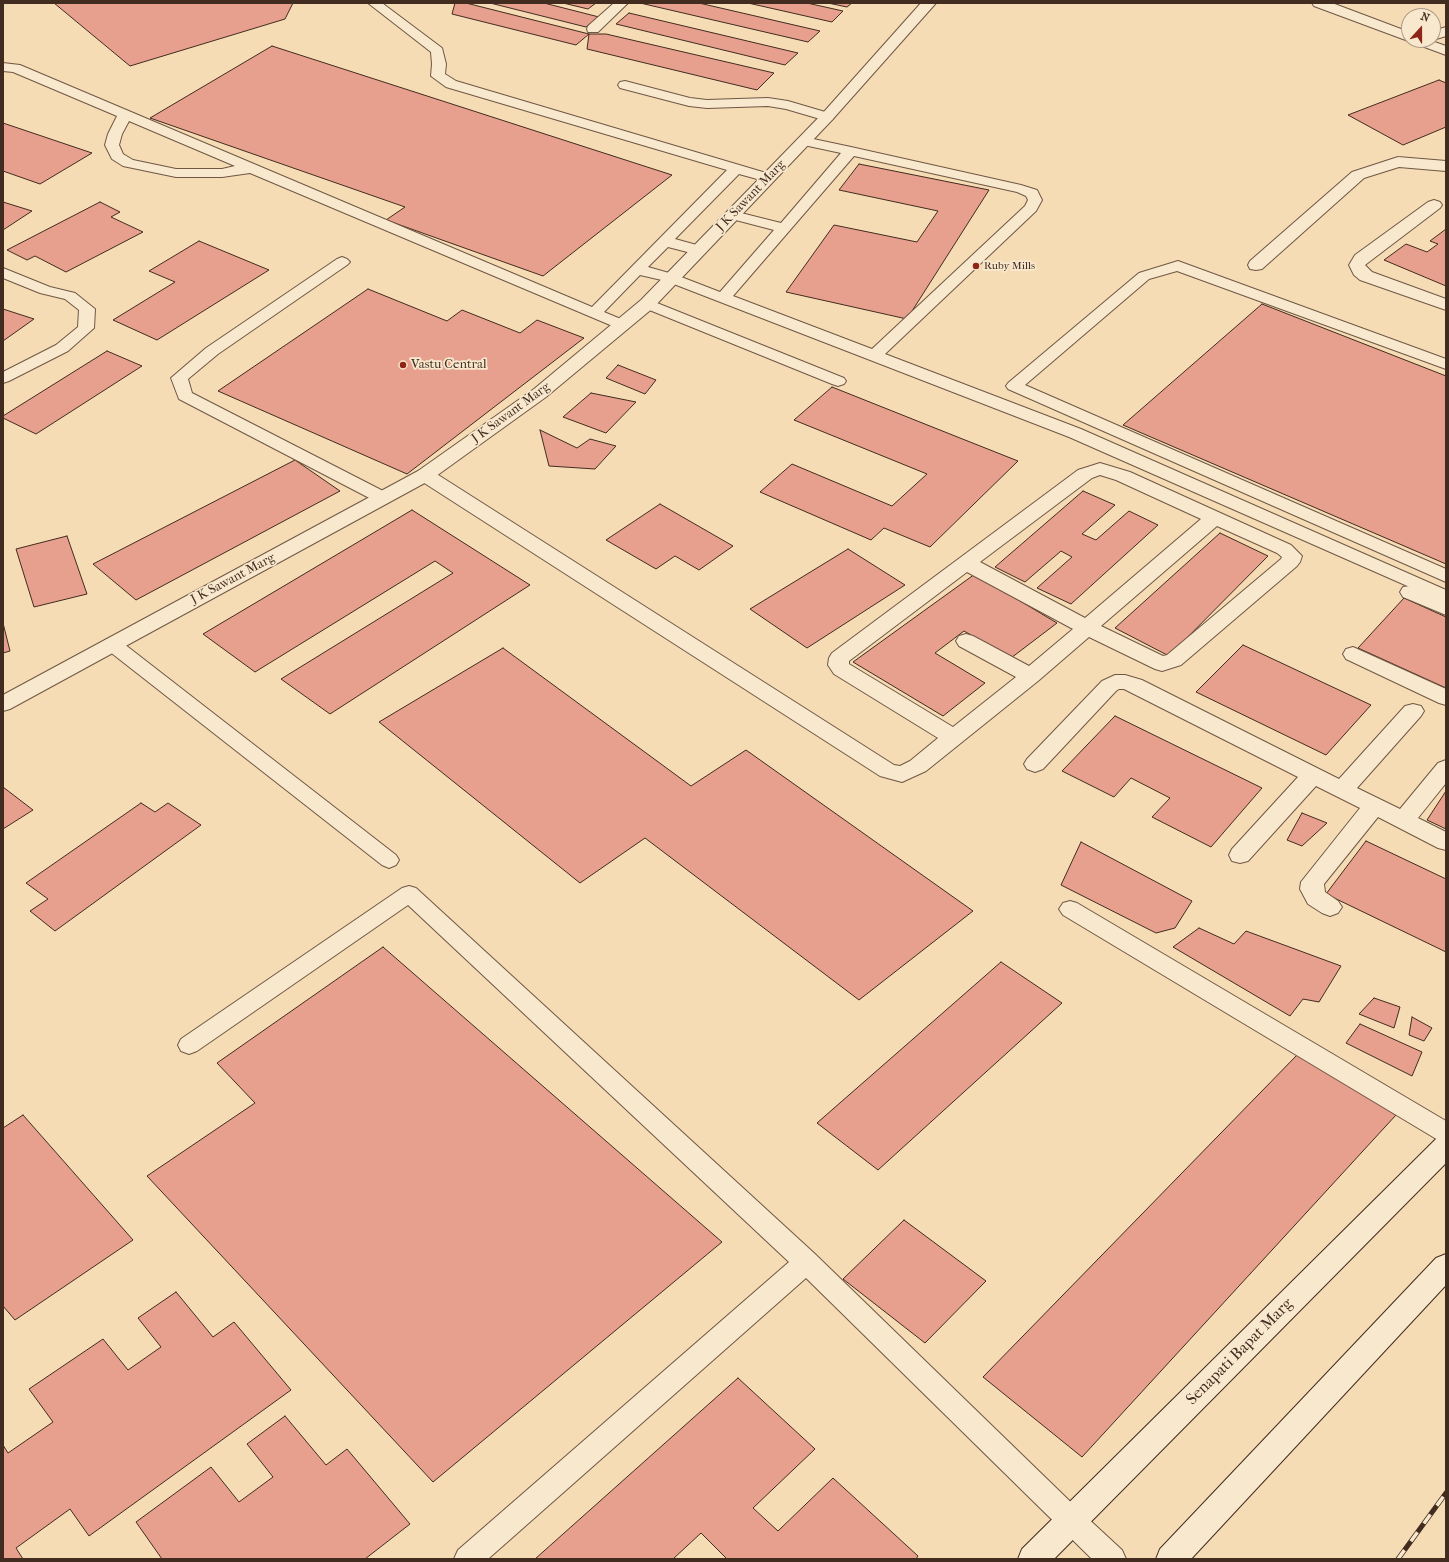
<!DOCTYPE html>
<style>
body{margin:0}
#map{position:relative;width:1449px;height:1562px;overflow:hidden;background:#f5dcb4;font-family:"IM FELL French Canon",serif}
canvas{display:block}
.frame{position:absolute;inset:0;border:4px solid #422b1f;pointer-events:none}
.north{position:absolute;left:1401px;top:8px;width:40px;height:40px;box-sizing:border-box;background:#f8e8ce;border:1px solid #af9c88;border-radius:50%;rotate:21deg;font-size:11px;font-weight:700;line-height:16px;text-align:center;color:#422b1f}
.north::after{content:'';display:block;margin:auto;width:14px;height:18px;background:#8f2418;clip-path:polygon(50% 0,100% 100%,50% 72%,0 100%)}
</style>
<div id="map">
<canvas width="1449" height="1562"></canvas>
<div class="frame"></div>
<div class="north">N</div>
</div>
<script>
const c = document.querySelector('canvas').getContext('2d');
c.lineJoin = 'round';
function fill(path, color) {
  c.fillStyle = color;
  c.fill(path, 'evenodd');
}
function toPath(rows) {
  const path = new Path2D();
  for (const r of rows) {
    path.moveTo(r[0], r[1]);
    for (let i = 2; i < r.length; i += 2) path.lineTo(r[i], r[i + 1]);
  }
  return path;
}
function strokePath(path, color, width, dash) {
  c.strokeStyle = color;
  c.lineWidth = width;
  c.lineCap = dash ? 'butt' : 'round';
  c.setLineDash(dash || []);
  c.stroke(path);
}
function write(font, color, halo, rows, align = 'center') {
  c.font = font + ' "IM FELL French Canon",serif';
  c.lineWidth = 3.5;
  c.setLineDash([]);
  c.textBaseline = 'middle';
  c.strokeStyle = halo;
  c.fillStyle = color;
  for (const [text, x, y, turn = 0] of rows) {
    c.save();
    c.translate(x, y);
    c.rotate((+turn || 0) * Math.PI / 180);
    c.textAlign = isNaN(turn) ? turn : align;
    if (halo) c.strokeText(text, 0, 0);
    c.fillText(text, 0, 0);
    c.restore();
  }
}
const building = toPath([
 [54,3,293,3,285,19,130,66,54,3],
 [455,3,466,3,589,34,576,45,452,14,455,3],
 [490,3,544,3,599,17,586,27,490,3],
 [563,3,596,3,588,9,563,3],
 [640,3,699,3,820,31,808,42,640,3],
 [748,3,807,3,843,11,832,22,748,3],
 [828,3,852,3,847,7,828,3],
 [629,13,798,53,785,65,616,24,629,13],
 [589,34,606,34,774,73,757,90,587,49,589,34],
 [272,46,672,175,543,276,386,220,405,207,150,118,272,46],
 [1439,80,1446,83,1446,127,1403,145,1348,115,1439,80],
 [3,123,92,153,40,184,3,171,3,123],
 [859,164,989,190,907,319,786,292,834,225,917,242,938,211,839,190,859,164],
 [3,202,32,211,3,230,3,202],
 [100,202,120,212,111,217,143,232,66,272,35,256,27,260,7,250,100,202],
 [1446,229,1446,286,1384,260,1406,244,1427,252,1438,244,1430,241,1446,229],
 [199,241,269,270,157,340,113,320,175,282,149,271,199,241],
 [368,289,447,321,462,310,520,333,537,320,584,338,407,474,218,391,368,289],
 [1262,304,1446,376,1446,564,1123,425,1262,304],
 [3,309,34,319,3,341,3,309],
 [107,351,142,366,36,434,3,418,3,416,107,351],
 [618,365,656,380,645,394,606,378,618,365],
 [832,387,960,438,1018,461,930,547,884,528,871,540,760,492,792,464,892,506,927,474,794,420,832,387],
 [591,393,636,402,606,433,563,417,591,393],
 [540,430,577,448,590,439,616,446,595,469,549,466,540,430],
 [295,460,340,491,136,600,93,564,295,460],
 [1083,491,1115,505,1082,534,1096,540,1129,511,1158,525,1071,604,1037,588,1072,557,1061,551,1025,582,995,567,1083,491],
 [660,504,733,546,699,570,675,556,656,569,606,540,660,504],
 [412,510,530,585,330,714,281,679,453,573,435,561,255,672,203,634,412,510],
 [1220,533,1268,556,1169,656,1115,628,1220,533],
 [67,536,87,594,34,607,16,549,67,536],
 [848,549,905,585,807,648,750,609,848,549],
 [975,574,1057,623,1011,658,964,631,935,653,985,683,943,716,853,662,975,574],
 [1404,598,1446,617,1446,688,1358,648,1404,598],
 [3,623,10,651,3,653,3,623],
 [1243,645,1371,705,1326,755,1196,692,1243,645],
 [503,648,691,786,746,750,973,911,859,1000,645,838,580,883,379,722,503,648],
 [1115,716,1262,788,1211,847,1152,817,1170,798,1131,778,1114,797,1062,771,1115,716],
 [3,787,33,810,3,829,3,787],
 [1446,791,1446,829,1427,820,1446,791],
 [141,803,155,812,168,803,201,825,55,931,30,911,48,899,26,883,141,803],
 [1302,813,1327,823,1302,846,1287,840,1302,813],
 [1366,841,1446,879,1446,952,1326,894,1366,841],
 [1081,842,1192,901,1175,928,1156,933,1061,885,1081,842],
 [1199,928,1234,944,1246,931,1341,966,1319,1002,1303,999,1290,1016,1173,947,1199,928],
 [383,947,722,1242,433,1482,147,1176,255,1103,217,1063,383,947],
 [1001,962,1062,1003,878,1170,817,1123,1001,962],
 [1374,998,1400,1007,1394,1028,1359,1014,1374,998],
 [1412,1017,1432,1028,1424,1041,1409,1035,1412,1017],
 [1360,1024,1422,1052,1412,1076,1346,1043,1360,1024],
 [1299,1053,1396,1115,1082,1457,983,1377,1299,1053],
 [23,1115,133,1240,15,1320,3,1306,3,1128,23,1115],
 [904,1220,986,1281,925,1343,843,1279,904,1220],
 [176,1292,213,1337,234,1322,291,1390,89,1536,70,1509,16,1548,23,1559,3,1559,3,1445,8,1453,53,1422,29,1389,103,1339,128,1370,161,1347,138,1318,176,1292],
 [738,1378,815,1449,753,1508,778,1531,833,1478,918,1556,916,1559,727,1559,701,1533,673,1559,535,1559,738,1378],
 [285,1416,326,1465,347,1449,410,1524,365,1559,162,1559,136,1522,211,1467,239,1502,273,1477,247,1444,285,1416]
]);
const service = toPath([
 [368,3,382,3,442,48,446,64,445,74,456,81,773,175,775,178,773,181,768,182,739,174,675,239,704,247,707,250,704,253,699,255,668,247,648,267,676,275,720,292,774,230,728,218,726,215,728,212,733,211,781,223,841,153,799,144,797,141,799,138,804,137,851,147,1021,185,1037,190,1042,200,1036,211,885,354,1081,429,1446,590,1446,603,1069,437,666,281,640,275,604,312,628,322,630,325,628,328,622,330,250,173,222,177,176,177,123,166,112,159,105,145,108,134,117,116,13,72,3,71,3,63,20,65,592,307,727,170,446,87,431,76,432,64,431,52,368,3],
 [129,121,235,166,222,169,176,169,133,160,123,154,119,145,122,134,129,121],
 [854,156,1017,192,1026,196,1028,200,1025,206,872,349,733,296,854,156],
 [614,3,628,3,598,32,588,32,587,29,588,26,614,3],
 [1446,27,1446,36,1433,40,1433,31,1446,27],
 [625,81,690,98,707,100,768,98,788,101,832,114,834,117,832,120,827,121,786,109,768,106,707,108,689,106,620,88,618,85,620,82,625,81],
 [342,257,347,259,350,262,347,265,218,354,188,379,192,393,389,494,392,498,389,502,383,503,377,502,179,399,171,378,206,348,337,259,342,257],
 [1178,261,1446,359,1446,369,1177,271,1149,279,1025,385,1446,569,1446,582,1008,389,1006,386,1008,383,1139,273,1178,261],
 [3,268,50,287,75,293,95,309,94,328,68,351,9,381,3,383,3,372,56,345,78,327,79,310,65,299,40,293,3,278,3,268],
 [647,299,844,378,846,381,844,384,838,386,832,384,642,307,639,304,642,301,647,299],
 [112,638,119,640,396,855,399,860,396,865,389,868,382,865,105,648,103,644,105,640,112,638],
 [409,886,416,888,815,1254,1081,1512,1122,1550,1126,1559,1092,1559,806,1278,488,1559,454,1559,458,1550,789,1262,408,905,197,1051,189,1054,181,1051,178,1045,181,1039,402,888,409,886],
 [1070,901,1077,903,1446,1121,1446,1143,1438,1140,1063,915,1059,909,1063,903,1070,901]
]);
const minor = toPath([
 [1398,157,1446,161,1446,171,1399,167,1364,178,1262,269,1256,270,1250,269,1248,265,1250,261,1352,172,1398,157],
 [1434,200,1440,202,1442,205,1440,208,1365,265,1372,272,1446,299,1446,310,1360,280,1354,275,1349,265,1355,255,1428,202,1434,200],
 [1100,463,1130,472,1291,545,1302,556,1300,562,1297,566,1181,665,1162,671,1155,669,1089,637,1038,681,926,771,902,782,880,776,418,479,416,475,418,471,425,469,432,471,894,765,900,766,910,761,938,738,834,674,828,665,829,658,832,653,1078,470,1100,463],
 [1100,475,1116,480,1201,519,1085,618,980,562,1092,478,1100,475],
 [1217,526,1277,553,1282,557,1281,559,1167,655,1163,656,1101,626,1217,526],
 [967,572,1073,629,1029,666,973,636,966,634,959,636,956,641,959,646,1016,677,953,727,849,664,849,661,967,572],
 [1410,586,1446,600,1446,615,1403,597,1400,592,1403,587,1410,586],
 [1353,647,1446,689,1446,705,1439,703,1346,659,1343,654,1346,649,1353,647],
 [1115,675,1125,675,1142,680,1339,779,1405,706,1413,704,1421,706,1424,711,1421,716,1357,788,1400,809,1438,763,1446,760,1446,783,1418,818,1446,832,1446,850,1438,848,1378,817,1324,884,1325,892,1338,901,1342,907,1338,913,1330,916,1322,913,1308,904,1300,889,1301,882,1360,808,1316,786,1248,861,1240,863,1232,861,1229,855,1232,849,1298,777,1124,689,1119,689,1116,691,1043,769,1035,772,1027,769,1024,764,1027,759,1102,681,1115,675]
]);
const tertiary = toPath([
 [921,3,936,3,832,120,653,308,546,397,432,479,10,709,3,711,3,695,418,471,534,389,641,300,822,114,921,3],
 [1312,3,1332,3,1409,32,1409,40,1429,40,1446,46,1446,55,1314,6,1312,3]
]);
const secondary = toPath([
 [1446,1135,1446,1163,1054,1559,1018,1559,1022,1549,1437,1138,1446,1135],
 [1446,1254,1446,1285,1191,1559,1156,1559,1160,1549,1436,1258,1446,1254]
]);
const rail = toPath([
 [1398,1559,1446,1493]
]);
const markers = [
 [976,266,4,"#8f2418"],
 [403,365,4,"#8f2418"]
];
const farPoinames = [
 ["Ruby Mills",984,266]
];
const streetNames = [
 ["J K Sawant Marg",751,196,-46],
 ["J K Sawant Marg",511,413,-36],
 ["J K Sawant Marg",233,579,-28]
];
const poiNames = [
 ["Vastu Central",411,365]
];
const nearStreetnames = [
 ["Senapati Bapat Marg",1240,1352,-45]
];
fill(building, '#e6a08d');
strokePath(building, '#422b1f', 1);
strokePath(service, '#6f5744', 2);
strokePath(minor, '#6f5744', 2);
strokePath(tertiary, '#6f5744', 2);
strokePath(secondary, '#422b1f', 2);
fill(service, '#f8e8ce');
fill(minor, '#f8e8ce');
fill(tertiary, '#f8e8ce');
fill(secondary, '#f8e8ce');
strokePath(rail, '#422b1f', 5);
strokePath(rail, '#f8e8ce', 3.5, [11]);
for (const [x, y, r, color] of markers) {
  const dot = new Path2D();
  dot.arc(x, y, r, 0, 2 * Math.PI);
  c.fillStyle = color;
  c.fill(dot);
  strokePath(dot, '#f8e8ce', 1.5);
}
write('11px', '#422b1f', '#f8e8ce', farPoinames, 'left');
write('13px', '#422b1f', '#f8e8ce', streetNames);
write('13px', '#422b1f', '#f8e8ce', poiNames, 'left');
write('16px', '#422b1f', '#f8e8ce', nearStreetnames);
</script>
